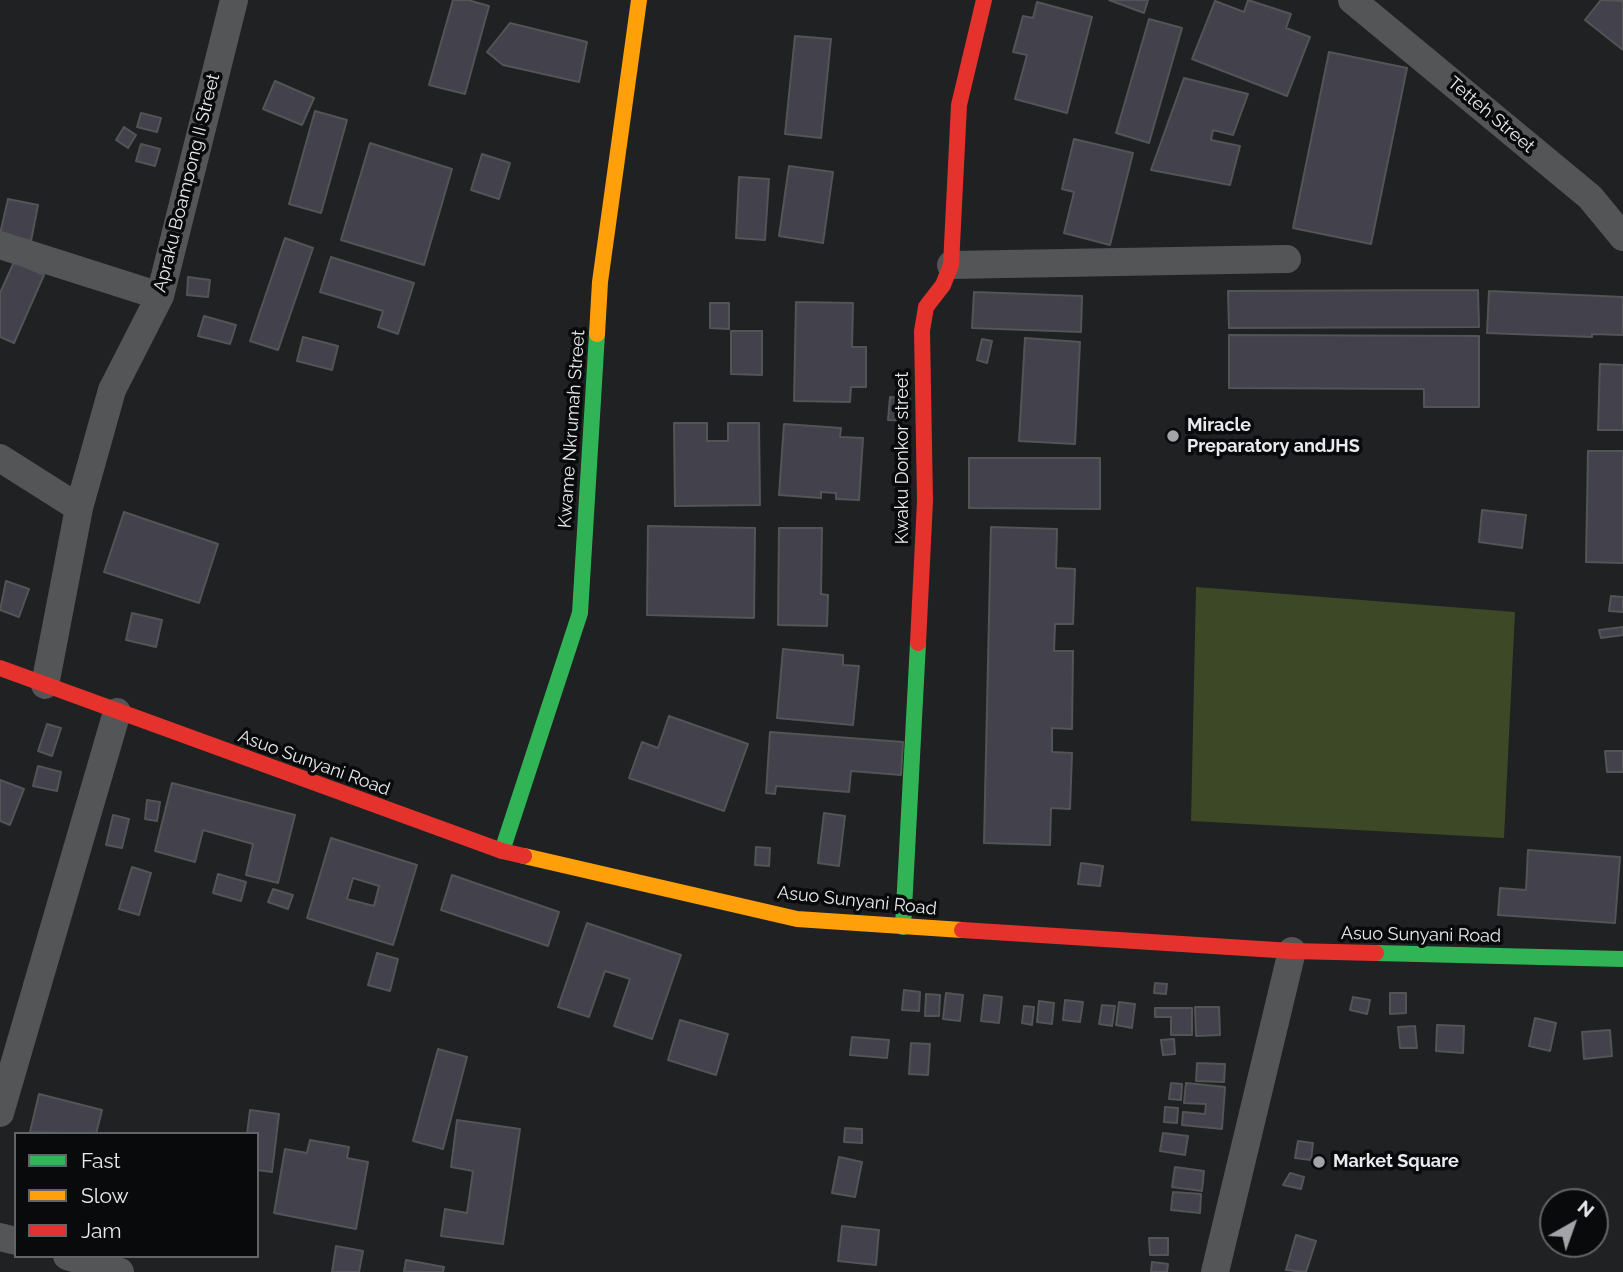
<!DOCTYPE html>
<style>
body{margin:0}
#map{position:relative;width:1623px;height:1272px;overflow:hidden;background:#1f2123;font-family:Raleway,sans-serif}
canvas{display:block}
.legend{position:absolute;left:14px;top:1132px;width:245px;height:126px;box-sizing:border-box;background:#090a0c;border:2px solid #626466;margin:0;padding:9px 12px;list-style:none;font-size:21px;color:#e8ebee}
.legend li{display:flex;align-items:center;gap:14px;height:35px}
.legend b{width:35px;border:2px solid #626466}
.north{position:absolute;left:1539px;top:1188px;width:70px;height:70px;box-sizing:border-box;background:#090a0c;border:2px solid #626466;border-radius:50%;rotate:40deg;font-size:19px;font-weight:700;line-height:28px;text-align:center;color:#e8ebee}
.north::after{content:'';display:block;margin:auto;width:24px;height:32px;background:#a2a4a7;clip-path:polygon(50% 0,100% 100%,50% 72%,0 100%)}
</style>
<div id="map">
<canvas width="1623" height="1272"></canvas>
<ul class="legend">
<li><b style="height:9px;background:#30b455"></b>Fast</li>
<li><b style="height:9px;background:#ff9f0a"></b>Slow</li>
<li><b style="height:9px;background:#e5322d"></b>Jam</li>
</ul>
<div class="north">N</div>
</div>
<script>
const c = document.querySelector('canvas').getContext('2d');
c.lineJoin = 'round';
function fill(path, color) {
  c.fillStyle = color;
  c.fill(path, 'evenodd');
}
function toPath(rows) {
  const path = new Path2D();
  for (const r of rows) {
    path.moveTo(r[0], r[1]);
    for (let i = 2; i < r.length; i += 2) path.lineTo(r[i], r[i + 1]);
  }
  return path;
}
function strokePath(path, color, width, dash) {
  c.strokeStyle = color;
  c.lineWidth = width;
  c.lineCap = dash ? 'butt' : 'round';
  c.setLineDash(dash || []);
  c.stroke(path);
}
function write(font, color, halo, rows, align = 'center') {
  c.font = font + ' Raleway,sans-serif';
  c.lineWidth = 7;
  c.setLineDash([]);
  c.textBaseline = 'middle';
  c.strokeStyle = halo;
  c.fillStyle = color;
  for (const [text, x, y, turn = 0] of rows) {
    c.save();
    c.translate(x, y);
    c.rotate((+turn || 0) * Math.PI / 180);
    c.textAlign = isNaN(turn) ? turn : align;
    if (halo) c.strokeText(text, 0, 0);
    c.fillText(text, 0, 0);
    c.restore();
  }
}
const green = toPath([
 [1196,587,1515,612,1504,838,1191,821]
]);
const building = toPath([
 [453,0,468,0,489,6,465,94,429,85,453,0],
 [1109,0,1148,0,1144,13,1109,0],
 [1248,0,1291,14,1286,28,1310,37,1287,96,1192,59,1215,1,1244,12,1248,0],
 [1601,0,1623,1,1623,50,1585,20,1601,0],
 [1037,2,1092,17,1067,113,1015,99,1027,55,1013,52,1023,16,1033,18,1037,2],
 [1149,19,1182,28,1149,143,1116,133,1149,19],
 [510,23,587,42,579,82,503,65,487,52,510,23],
 [795,36,831,39,821,138,785,134,795,36],
 [1329,52,1407,68,1371,244,1293,228,1329,52],
 [1184,78,1248,94,1233,135,1213,130,1211,140,1240,146,1230,185,1151,170,1184,78],
 [275,81,314,98,302,125,263,109,275,81],
 [315,111,347,120,321,213,289,204,315,111],
 [141,113,161,118,157,132,137,127,141,113],
 [124,127,136,135,128,148,116,140,124,127],
 [1074,139,1133,153,1110,245,1064,233,1074,192,1062,189,1074,139],
 [370,143,452,169,424,265,341,240,370,143],
 [141,144,160,149,155,166,136,161,141,144],
 [482,154,510,163,499,199,471,190,482,154],
 [789,166,833,172,823,243,779,236,789,166],
 [739,177,769,179,765,240,736,238,739,177],
 [8,199,38,205,31,241,0,234,8,199],
 [285,238,313,248,278,350,250,341,285,238],
 [331,257,414,283,398,334,378,327,383,311,320,292,331,257],
 [14,262,44,275,14,343,0,337,0,293,14,262],
 [188,277,210,280,208,297,187,295,188,277],
 [1478,290,1479,327,1229,328,1228,291,1478,290],
 [1489,291,1623,297,1623,335,1592,334,1592,337,1487,333,1489,291],
 [974,292,1082,296,1081,332,972,328,974,292],
 [796,302,853,303,852,347,866,347,866,387,851,387,850,402,794,401,796,302],
 [710,303,729,303,729,329,710,328,710,303],
 [204,316,236,325,230,344,198,336,204,316],
 [731,331,762,331,762,375,731,374,731,331],
 [1229,335,1479,336,1479,407,1424,407,1424,389,1229,388,1229,335],
 [303,337,338,346,332,370,297,361,303,337],
 [1025,338,1080,342,1075,444,1019,441,1025,338],
 [982,339,992,341,987,363,977,360,982,339],
 [1600,364,1623,365,1623,430,1598,430,1600,364],
 [890,397,910,399,908,421,888,420,890,397],
 [674,423,707,423,707,441,728,441,728,423,759,423,760,505,675,506,674,423],
 [784,424,841,428,840,437,863,438,859,500,836,499,836,493,821,492,821,498,779,495,784,424],
 [1588,451,1623,451,1623,563,1586,562,1588,451],
 [969,458,1100,458,1100,509,969,508,969,458],
 [1482,510,1526,515,1522,548,1479,542,1482,510],
 [124,512,218,544,199,603,104,572,124,512],
 [648,526,755,528,754,618,647,615,648,526],
 [991,527,1057,529,1056,568,1075,569,1073,624,1055,624,1054,651,1073,651,1072,729,1052,728,1052,752,1072,753,1070,809,1051,808,1050,845,984,843,991,527],
 [779,528,822,528,821,594,828,595,827,626,778,625,779,528],
 [6,581,29,589,19,617,0,610,6,581],
 [1611,596,1623,597,1623,612,1609,611,1611,596],
 [132,613,162,620,156,647,126,640,132,613],
 [1623,627,1623,635,1601,638,1599,630,1623,627],
 [783,649,843,655,843,665,859,666,853,725,777,718,783,649],
 [669,716,748,744,724,811,629,778,642,742,658,748,669,716],
 [47,724,61,728,52,756,38,751,47,724],
 [770,732,903,742,901,775,851,771,849,792,776,786,775,794,766,793,770,732],
 [1605,751,1623,751,1623,772,1607,772,1605,751],
 [38,766,61,772,57,791,33,786,38,766],
 [0,780,24,789,10,825,0,821,0,780],
 [172,783,295,815,278,883,246,875,253,844,203,830,195,862,155,851,172,783],
 [147,800,160,802,157,821,145,819,147,800],
 [824,813,845,816,839,866,818,863,824,813],
 [113,815,129,819,122,848,106,845,113,815],
 [331,838,417,865,393,945,307,918,331,838],
 [353,878,379,886,374,906,347,899,353,878],
 [756,847,770,848,769,866,755,865,756,847],
 [1528,850,1620,857,1615,923,1498,915,1500,888,1526,890,1528,850],
 [1081,863,1103,866,1100,886,1078,884,1081,863],
 [132,867,151,873,139,915,119,909,132,867],
 [218,874,246,882,241,901,213,893,218,874],
 [452,875,559,912,548,946,441,910,452,875],
 [273,889,293,895,288,909,268,902,273,889],
 [587,923,681,955,652,1039,614,1026,630,979,605,971,589,1017,558,1007,587,923],
 [377,953,398,959,390,991,368,985,377,953],
 [1155,983,1167,984,1166,994,1154,993,1155,983],
 [904,990,920,992,919,1011,902,1010,904,990],
 [946,993,963,995,960,1021,943,1019,946,993],
 [1390,993,1406,993,1406,1013,1390,1014,1390,993],
 [926,994,940,995,939,1016,925,1016,926,994],
 [984,995,1002,997,999,1023,981,1021,984,995],
 [1353,997,1370,1000,1367,1014,1350,1010,1353,997],
 [1065,1000,1083,1002,1080,1022,1063,1020,1065,1000],
 [1039,1001,1054,1003,1052,1024,1037,1022,1039,1001],
 [1119,1002,1135,1004,1132,1028,1116,1025,1119,1002],
 [1102,1005,1115,1006,1112,1026,1099,1024,1102,1005],
 [1024,1006,1034,1007,1032,1025,1022,1023,1024,1006],
 [1195,1007,1219,1007,1220,1035,1196,1036,1195,1007],
 [1155,1008,1192,1008,1192,1035,1171,1035,1171,1017,1155,1017,1155,1008],
 [1535,1018,1556,1023,1550,1051,1529,1046,1535,1018],
 [680,1020,728,1034,716,1075,668,1060,680,1020],
 [1437,1025,1464,1026,1463,1053,1436,1051,1437,1025],
 [1415,1026,1417,1048,1400,1048,1398,1027,1415,1026],
 [1610,1030,1612,1056,1584,1059,1582,1032,1610,1030],
 [852,1037,889,1040,887,1058,850,1055,852,1037],
 [1174,1039,1175,1054,1163,1055,1161,1040,1174,1039],
 [911,1043,930,1044,928,1075,909,1074,911,1043],
 [438,1049,467,1057,443,1149,413,1141,438,1049],
 [1197,1063,1225,1064,1224,1082,1196,1081,1197,1063],
 [1171,1083,1182,1084,1181,1100,1169,1099,1171,1083],
 [1186,1083,1225,1087,1222,1129,1182,1125,1183,1112,1205,1114,1206,1104,1184,1103,1186,1083],
 [39,1094,102,1110,96,1134,30,1132,39,1094],
 [1165,1107,1178,1108,1177,1123,1164,1122,1165,1107],
 [250,1110,279,1114,272,1172,257,1170,257,1134,247,1134,250,1110],
 [457,1120,520,1129,503,1244,441,1236,445,1209,467,1213,473,1171,451,1167,457,1120],
 [845,1128,862,1129,862,1143,844,1142,845,1128],
 [1163,1133,1188,1136,1185,1155,1160,1151,1163,1133],
 [310,1140,349,1147,347,1158,368,1162,356,1229,274,1213,285,1149,307,1153,310,1140],
 [1298,1141,1313,1143,1311,1160,1295,1158,1298,1141],
 [839,1157,862,1162,855,1197,832,1193,839,1157],
 [1175,1167,1204,1171,1202,1191,1172,1187,1175,1167],
 [1290,1173,1304,1177,1301,1189,1283,1185,1290,1173],
 [1173,1192,1201,1194,1200,1213,1171,1210,1173,1192],
 [842,1226,879,1230,876,1265,838,1261,842,1226],
 [1296,1235,1316,1241,1306,1272,1286,1270,1296,1235],
 [1149,1238,1168,1238,1168,1255,1150,1255,1149,1238],
 [336,1246,363,1251,359,1272,332,1272,336,1246],
 [406,1260,444,1267,443,1272,404,1272,406,1260],
 [1152,1262,1168,1264,1167,1272,1151,1272,1152,1262]
]);
const street = toPath([
 [1352,0,1590,197,1623,237],
 [0,245,160,296],
 [951,265,1287,259],
 [0,458,79,508],
 [45,685,79,508,112,390,160,296,234,0],
 [0,1113,117,712],
 [0,1237,16,1241],
 [67,1256,120,1272],
 [1215,1272,1292,951]
]);
const fast = toPath([
 [502,851,580,613,597,334],
 [903,927,918,643],
 [1376,953,1623,959]
]);
const slow = toPath([
 [597,334,600,282,639,0],
 [524,856,797,919,962,930]
]);
const jam = toPath([
 [918,643,925,501,922,331,926,307,943,285,951,265,959,105,984,0],
 [0,668,502,851,524,856],
 [962,930,1292,951,1376,953]
]);
const markers = [
 [1173,436,7,"#a2a4a7"],
 [1319,1162,7,"#a2a4a7"]
];
const streetNames = [
 ["Tetteh Street",1491,115,40],
 ["Apraku Boampong II Street",187,183,-76],
 ["Kwame Nkrumah Street",572,429,-86],
 ["Kwaku Donkor street",903,458,-90],
 ["Asuo Sunyani Road",314,763,20],
 ["Asuo Sunyani Road",857,901,6],
 ["Asuo Sunyani Road",1421,935,1]
];
const poiNames = [
 ["Miracle",1187,426],
 ["Preparatory andJHS",1187,447],
 ["Market Square",1333,1162]
];
fill(green, '#3d4826');
fill(building, '#42414c');
strokePath(building, '#535456', 2);
strokePath(street, '#545556', 28);
strokePath(fast, '#30b455', 16);
strokePath(slow, '#ff9f0a', 16);
strokePath(jam, '#e5322d', 16);
for (const [x, y, r, color] of markers) {
  const dot = new Path2D();
  dot.arc(x, y, r, 0, 2 * Math.PI);
  c.fillStyle = color;
  c.fill(dot);
  strokePath(dot, '#090a0c', 2.5);
}
write('18px', '#e8ebee', '#090a0c', streetNames);
write('bold 18px', '#e8ebee', '#090a0c', poiNames, 'left');
</script>
